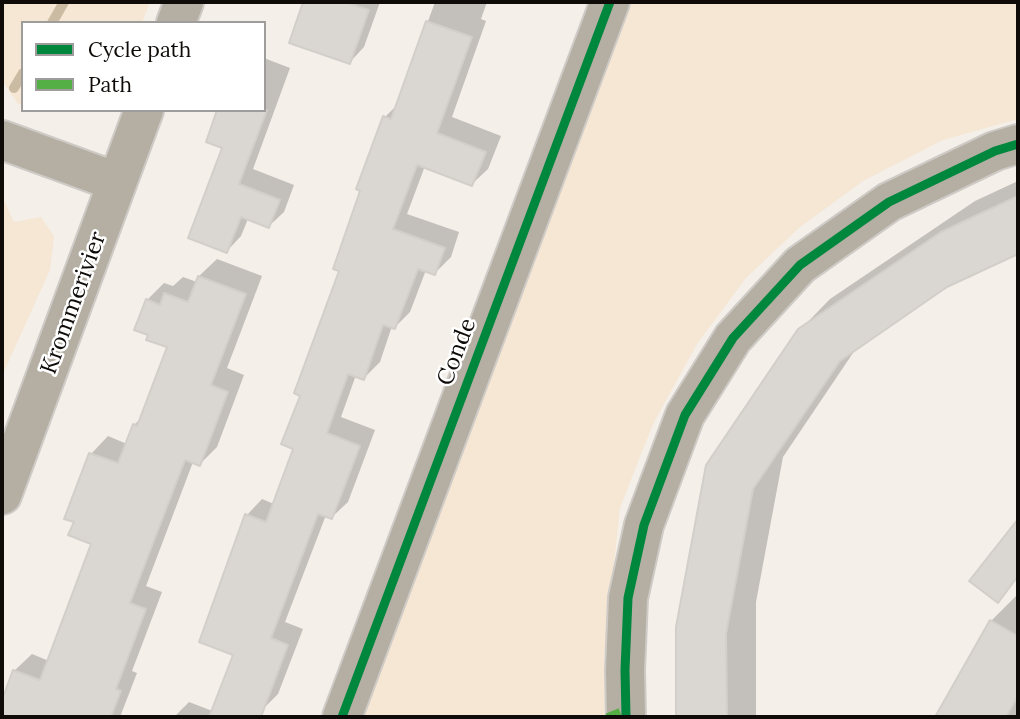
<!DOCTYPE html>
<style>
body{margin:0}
#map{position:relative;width:1020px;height:719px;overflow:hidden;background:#f4efe9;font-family:Lora,serif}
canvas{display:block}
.frame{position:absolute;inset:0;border:4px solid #0e0b08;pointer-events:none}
.legend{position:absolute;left:21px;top:21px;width:245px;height:91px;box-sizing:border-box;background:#fff;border:2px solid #9f9d9c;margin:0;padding:9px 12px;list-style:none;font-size:21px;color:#0e0b08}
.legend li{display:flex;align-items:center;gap:14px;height:35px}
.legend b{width:35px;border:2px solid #9f9d9c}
</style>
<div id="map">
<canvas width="1020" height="719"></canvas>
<div class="frame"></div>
<ul class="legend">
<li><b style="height:9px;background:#00873e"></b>Cycle path</li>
<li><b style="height:9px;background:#54b044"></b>Path</li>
</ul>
</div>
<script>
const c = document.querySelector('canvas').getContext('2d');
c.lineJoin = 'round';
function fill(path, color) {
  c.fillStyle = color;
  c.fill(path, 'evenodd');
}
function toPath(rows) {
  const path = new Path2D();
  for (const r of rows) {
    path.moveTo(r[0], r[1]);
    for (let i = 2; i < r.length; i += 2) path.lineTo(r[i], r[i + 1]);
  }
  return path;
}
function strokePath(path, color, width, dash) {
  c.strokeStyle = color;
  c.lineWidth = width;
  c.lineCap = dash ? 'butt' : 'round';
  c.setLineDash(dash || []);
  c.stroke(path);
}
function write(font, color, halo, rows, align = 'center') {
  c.font = font + ' Lora,serif';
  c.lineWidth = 5;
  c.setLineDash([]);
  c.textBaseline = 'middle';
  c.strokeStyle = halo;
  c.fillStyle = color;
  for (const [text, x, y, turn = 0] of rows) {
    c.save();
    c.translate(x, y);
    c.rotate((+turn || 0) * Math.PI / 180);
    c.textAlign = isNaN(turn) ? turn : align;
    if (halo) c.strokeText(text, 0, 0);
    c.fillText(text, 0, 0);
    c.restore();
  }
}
const green = toPath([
 [2,2,150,2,142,23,23,23,23,105,18,104,2,81],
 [626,2,1018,2,1018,119,943,140,863,181,799,228,746,278,697,344,653,424,620,508,604,657,605,717,361,717],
 [2,196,14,222,41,217,54,236,50,270,2,376]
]);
const shadow = toPath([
 [305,2,380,2,364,47,350,62,291,42],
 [435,2,487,2,481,19,486,21,452,117,501,136,488,169,472,184,425,166,407,214,459,232,451,257,435,273,426,270,410,312,395,327,392,326,380,362,364,378,356,375,341,417,375,430,348,502,332,517,326,515,285,622,303,629,278,694,262,710,235,654,247,515,262,499,274,504,295,448,303,395,385,117,398,104],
 [264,58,290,68,253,169,294,185,284,212,269,226,248,219,241,236,227,251,190,237,264,110],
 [1018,181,1018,252,946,286,857,347,783,457,756,602,756,717,678,717,677,627,800,330,830,299,975,201],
 [217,259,262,276,227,368,244,375,217,447,200,464,193,462,146,586,162,592,132,671,137,673,120,717,10,717,12,712,2,708,2,705,14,671,32,654,49,661,93,543,76,521,67,518,91,454,108,436,127,444,134,425,142,417,169,346,147,300,164,283,173,286,183,277,197,282,199,276],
 [1018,594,1018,714,1016,717,937,717,991,621],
 [189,702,228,717,174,717]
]);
const stream = toPath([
 [52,23,64,2],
 [14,88,23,73]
]);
const building = toPath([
 [303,2,345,2,369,10,350,64,289,43,303,2],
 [426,21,472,37,437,133,486,152,472,186,417,165,393,229,445,248,435,275,418,269,395,329,383,325,364,380,348,374,327,433,360,446,332,519,318,514,271,638,288,645,261,717,209,717,233,655,199,642,245,514,266,522,293,449,281,444,300,396,294,393,339,271,333,269,360,191,356,189,383,116,391,119,426,21],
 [217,110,267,110,239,184,280,200,269,228,241,217,227,253,188,238,222,148,206,142,217,110],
 [1018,196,1018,254,947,287,840,361,753,489,726,634,727,717,676,717,676,627,706,465,798,329,941,232,1018,196],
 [198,276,246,294,211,385,228,392,200,466,185,460,130,603,146,609,116,689,121,691,111,717,2,717,2,700,13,670,40,680,91,544,68,535,74,522,64,519,89,453,118,463,133,424,137,426,167,347,146,340,148,335,134,330,146,299,160,305,164,293,188,302,198,276],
 [1018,519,1018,576,998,603,969,581,1018,519],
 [990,620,1018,636,1018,696,1006,717,935,717,990,620]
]);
const minor = toPath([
 [176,23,184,2],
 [2,140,117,182],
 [2,495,144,110],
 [342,717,610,2],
 [626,717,625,670,628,598,644,525,685,415,733,338,800,265,889,202,995,151,1018,144]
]);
const quiet = toPath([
 [607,717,626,709]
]);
const cycleway = toPath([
 [342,717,610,2],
 [626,717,625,670,628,598,644,525,685,415,733,338,800,265,889,202,995,151,1018,144]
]);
const streetNames = [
 ["Krommerivier",74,303,-70],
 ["Conde",457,352,-69]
];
fill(green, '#f5e7d4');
fill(shadow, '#0003');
strokePath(stream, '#ccbba3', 10);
fill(building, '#dad6d1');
strokePath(building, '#d2cfca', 2);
strokePath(minor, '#cecbc6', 42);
strokePath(minor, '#b4aea3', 38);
strokePath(quiet, '#54b044', 7, [14, 7]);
strokePath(cycleway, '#00873e', 9);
write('23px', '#0e0b08', '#fff', streetNames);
</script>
